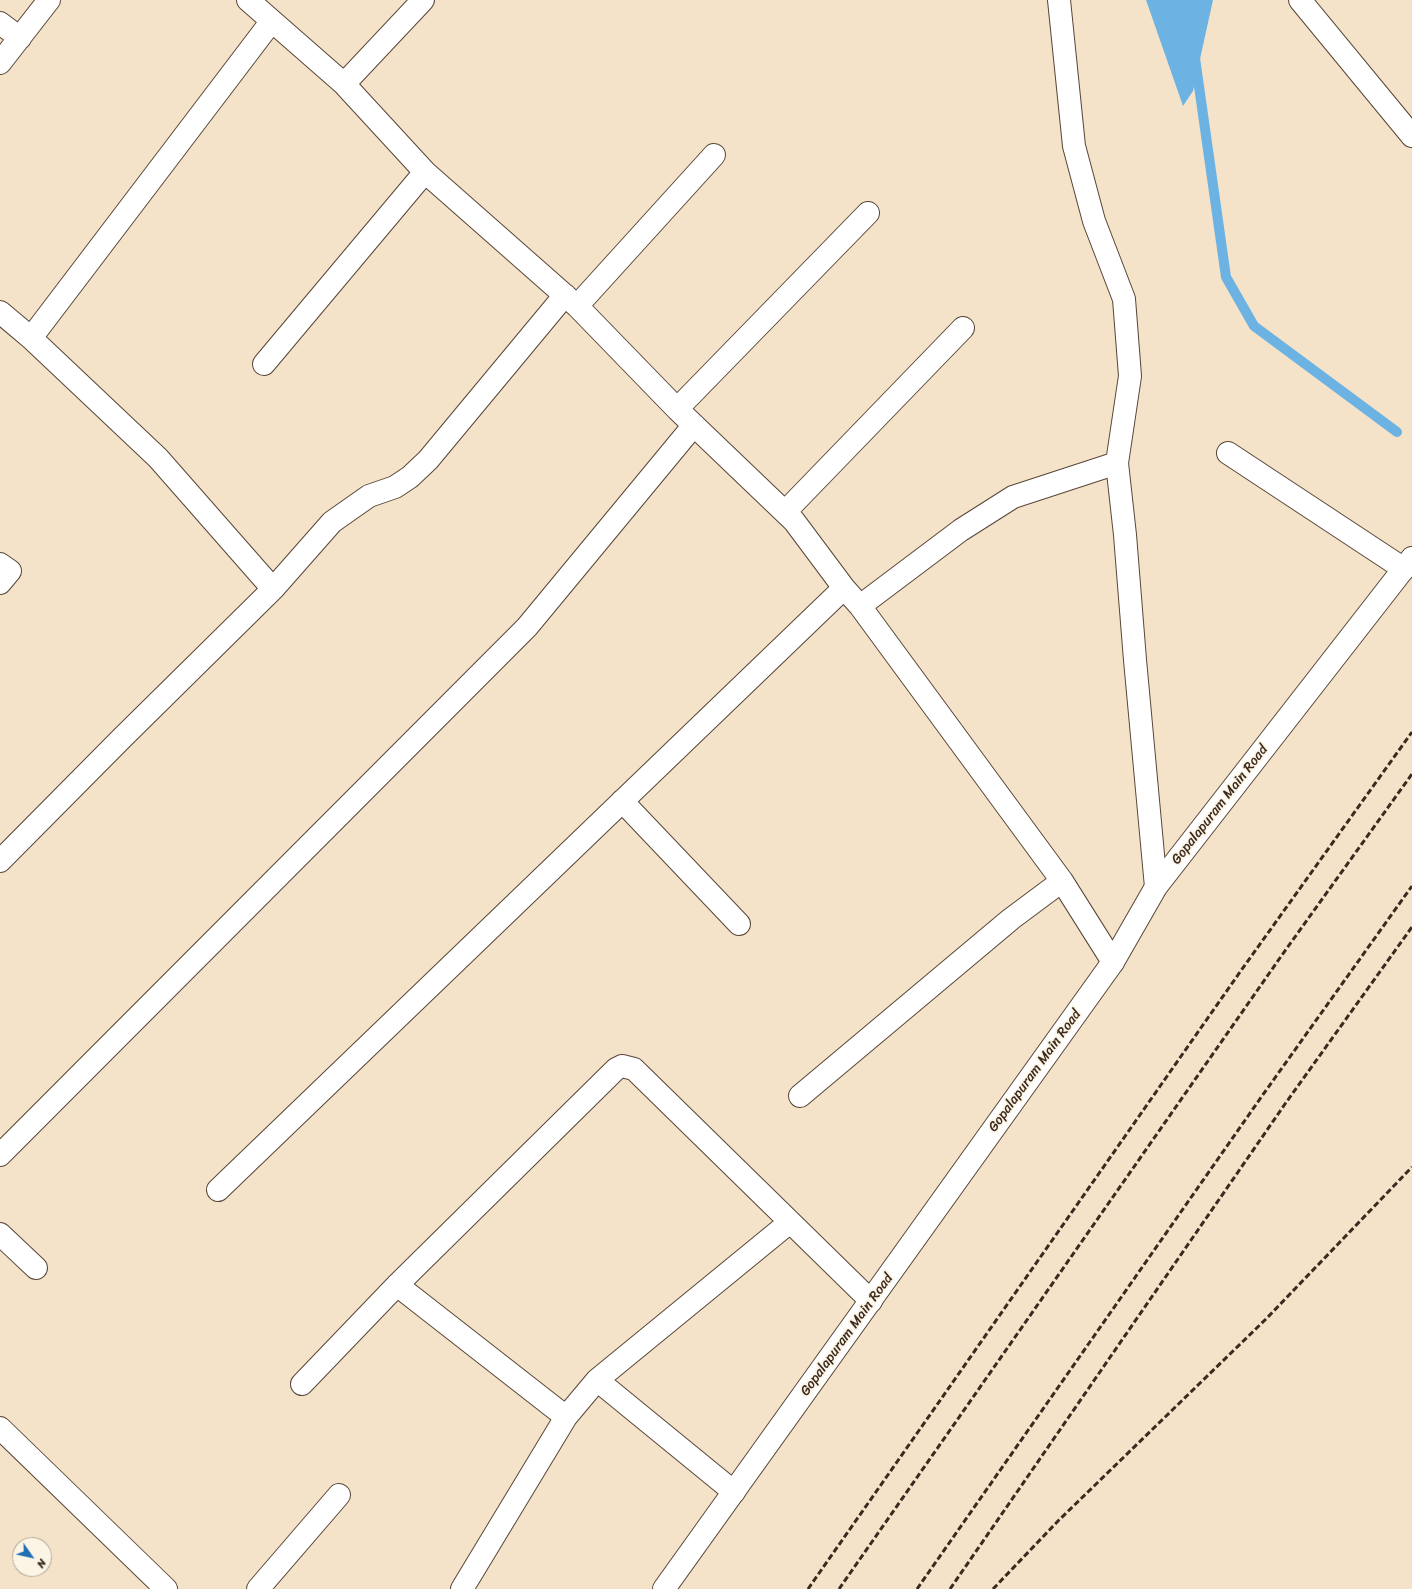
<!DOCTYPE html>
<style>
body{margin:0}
#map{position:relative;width:1412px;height:1589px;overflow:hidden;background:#f5e3c9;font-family:Sriracha,sans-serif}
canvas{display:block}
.north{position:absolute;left:12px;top:1537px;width:40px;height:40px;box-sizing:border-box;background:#fcf5e5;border:1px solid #afa495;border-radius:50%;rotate:124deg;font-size:11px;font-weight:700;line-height:16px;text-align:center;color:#3b2a1e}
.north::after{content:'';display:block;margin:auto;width:14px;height:18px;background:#1f6fb2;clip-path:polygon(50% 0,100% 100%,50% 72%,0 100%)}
</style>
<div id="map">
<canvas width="1412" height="1589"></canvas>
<div class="north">N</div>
</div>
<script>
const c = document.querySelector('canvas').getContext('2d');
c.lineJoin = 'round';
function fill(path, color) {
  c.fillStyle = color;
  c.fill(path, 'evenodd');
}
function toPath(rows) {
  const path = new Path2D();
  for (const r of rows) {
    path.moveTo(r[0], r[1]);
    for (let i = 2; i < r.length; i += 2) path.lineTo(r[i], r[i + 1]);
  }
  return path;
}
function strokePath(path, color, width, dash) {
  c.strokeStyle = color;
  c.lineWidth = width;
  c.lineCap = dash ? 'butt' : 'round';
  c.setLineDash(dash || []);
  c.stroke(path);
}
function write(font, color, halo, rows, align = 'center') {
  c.font = font + ' Sriracha,sans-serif';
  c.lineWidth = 3.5;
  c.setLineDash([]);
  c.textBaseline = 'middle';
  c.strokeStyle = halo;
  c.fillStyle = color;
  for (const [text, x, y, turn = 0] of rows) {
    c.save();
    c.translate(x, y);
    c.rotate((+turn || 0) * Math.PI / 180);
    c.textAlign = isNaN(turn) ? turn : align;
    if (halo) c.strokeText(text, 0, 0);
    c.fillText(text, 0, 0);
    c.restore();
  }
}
const water = toPath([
 [1146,0,1213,0,1193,91,1183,106]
]);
const stream = toPath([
 [1195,58,1226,277,1254,326,1397,432]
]);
const street = toPath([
 [248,0,344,84,425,172,577,306,677,409,794,521,844,588,860,606,1062,881,1113,962],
 [1059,0,1074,146,1094,221,1124,299,1130,376,1117,463,1125,535,1135,660,1156,887],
 [1300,0,1412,136],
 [271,22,31,338,158,458,273,589],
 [0,23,20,38],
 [0,63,49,0],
 [344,84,423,0],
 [577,306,714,155],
 [0,312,31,338],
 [264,364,425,172],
 [677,409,868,213],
 [1228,453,1404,569],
 [785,512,963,328],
 [0,564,10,571,0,583],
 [860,606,961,530,1013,497,1117,463],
 [622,801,739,924],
 [0,861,122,738,273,589,332,522,369,496,395,487,410,477,428,460,565,295],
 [800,1096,1011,919,1062,881],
 [0,1155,527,627,694,425],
 [218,1190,844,588],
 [0,1234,36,1268],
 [397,1285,566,1417],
 [597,1380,734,1492],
 [302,1384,397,1285,616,1069,622,1066,634,1069,871,1301],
 [0,1428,166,1589],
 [258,1589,339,1495],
 [462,1589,566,1417,597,1380,790,1222]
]);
const secondary = toPath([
 [664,1589,1113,962,1156,887,1412,558]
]);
const rail = toPath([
 [808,1589,1240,972,1412,732],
 [839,1589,1282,955,1412,774],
 [917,1589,1262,1096,1412,886],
 [950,1589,1285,1104,1412,927],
 [993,1589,1058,1521,1266,1319,1412,1167]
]);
const streetNames = [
 ["Gopalapuram Main Road",1220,805,-52],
 ["Gopalapuram Main Road",1035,1071,-54],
 ["Gopalapuram Main Road",847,1335,-54]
];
fill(water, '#6cb3e3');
strokePath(stream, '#6cb3e3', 10);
strokePath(street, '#574638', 24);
strokePath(secondary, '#574638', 24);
strokePath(street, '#fff', 22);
strokePath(secondary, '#fff', 22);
strokePath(rail, '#3b2a1e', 3, [6, 3]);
write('14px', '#3b2a1e', '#fcf5e5', streetNames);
</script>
